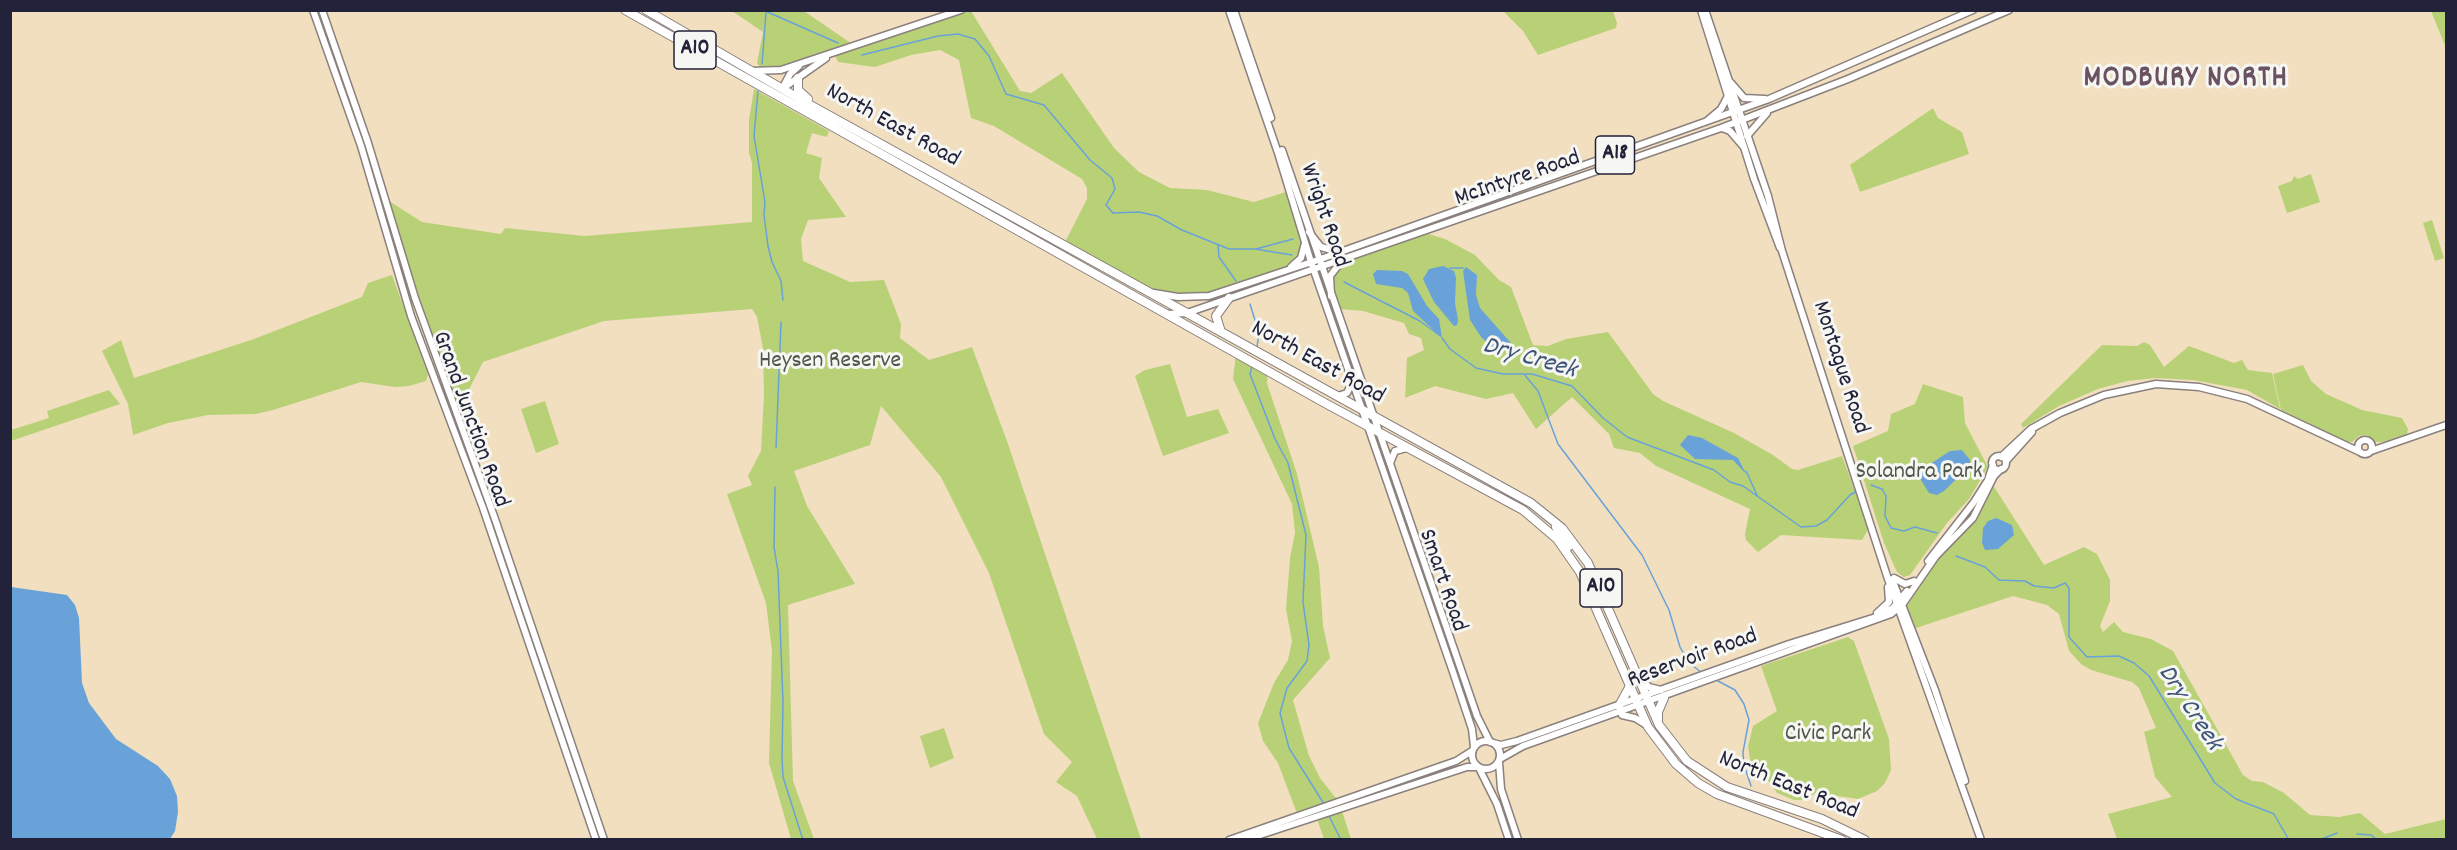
<!DOCTYPE html>
<style>
body{margin:0}
#map{position:relative;width:2457px;height:850px;overflow:hidden;background:#f1dfc0;font-family:Dekko,sans-serif}
canvas{display:block}
.frame{position:absolute;inset:0;border:12px solid #22223b;pointer-events:none}
</style>
<div id="map">
<canvas width="2457" height="850"></canvas>
<div class="frame"></div>
</div>
<script>
const c = document.querySelector('canvas').getContext('2d');
c.lineJoin = 'round';
function fill(path, color) {
  c.fillStyle = color;
  c.fill(path, 'evenodd');
}
function toPath(rows) {
  const path = new Path2D();
  for (const r of rows) {
    if (r.length === 3) {
      path.moveTo(r[0] + r[2], r[1]);
      path.arc(r[0], r[1], r[2], 0, 2 * Math.PI);
      continue;
    }
    path.moveTo(r[0], r[1]);
    for (let i = 2; i < r.length; i += 2) path.lineTo(r[i], r[i + 1]);
  }
  return path;
}
function strokePath(path, color, width, dash) {
  c.strokeStyle = color;
  c.lineWidth = width;
  c.lineCap = dash ? 'butt' : 'round';
  c.setLineDash(dash || []);
  c.stroke(path);
}
function write(font, color, halo, rows, align = 'center') {
  c.font = font + ' Dekko,sans-serif';
  c.lineWidth = 6;
  c.setLineDash([]);
  c.textBaseline = 'middle';
  c.strokeStyle = halo;
  c.fillStyle = color;
  for (const [text, x, y, turn = 0] of rows) {
    c.save();
    c.translate(x, y);
    c.rotate((+turn || 0) * Math.PI / 180);
    c.textAlign = isNaN(turn) ? turn : align;
    if (halo) c.strokeText(text, 0, 0);
    c.fillText(text, 0, 0);
    c.restore();
  }
}
const green = toPath([
 [732,11,804,11,855,46,961,11,971,11,1020,91,1031,93,1062,73,1114,148,1139,172,1170,188,1207,190,1254,202,1289,191,1305,248,1290,269,1224,291,1176,297,1148,292,1064,244,1087,199,1087,188,1082,179,994,126,971,118,959,60,940,50,911,55,875,67,838,62,834,53,764,72,757,63,763,32],
 [1503,11,1613,11,1617,23,1616,28,1538,55,1523,31],
 [2431,11,2446,11,2446,48],
 [754,89,829,131,827,137,812,133,806,153,822,158,819,178,846,217,808,220,801,239,803,261,850,282,884,280,901,324,900,338,929,360,972,347,1007,441,1141,839,1097,839,1077,796,1056,782,1072,762,1044,734,989,573,941,477,881,406,870,445,794,471,807,506,855,584,788,605,793,781,814,839,791,839,769,763,772,651,766,603,727,494,752,485,748,476,761,451,764,395,763,348,757,317,752,309,604,321,483,362,458,411,386,199,422,222,501,234,505,228,585,236,752,222,752,163,749,153,749,120],
 [1933,108,1938,118,1962,132,1969,154,1860,192,1850,165],
 [2311,174,2320,202,2287,213,2278,186,2292,181,2294,176,2298,179],
 [2432,220,2444,258,2435,261,2423,223],
 [1422,232,1445,239,1475,255,1499,280,1511,287,1533,345,1548,346,1566,339,1608,332,1653,394,1663,401,1734,433,1773,455,1792,469,1798,470,1842,456,1869,528,1862,540,1781,535,1758,552,1746,540,1745,534,1750,509,1656,466,1640,453,1614,448,1609,434,1572,397,1536,429,1513,393,1486,399,1435,386,1405,398,1407,358,1424,350,1421,338,1409,334,1404,323,1363,311,1339,309,1330,283,1333,270,1343,259],
 [392,275,428,374,426,381,409,386,395,387,361,382,273,410,256,414,208,415,168,423,133,435,128,404,102,351,121,340,134,378,254,339,362,297,368,283],
 [2144,342,2150,345,2164,367,2189,346,2234,363,2242,360,2248,370,2272,373,2280,409,2247,390,2193,380,2155,378,2127,381,2098,389,2059,406,2023,428,2021,424,2102,345,2137,346],
 [1236,353,1268,371,1267,383,1297,474,1319,567,1323,626,1330,658,1293,700,1309,756,1320,778,1339,802,1298,816,1278,763,1263,741,1258,723,1274,683,1288,660,1292,641,1286,609,1290,558,1295,533,1292,504,1233,379],
 [1170,364,1187,417,1218,409,1229,433,1163,456,1135,376,1145,370],
 [2303,365,2311,381,2326,394,2362,410,2402,418,2408,429,2407,434,2383,442,2373,442,2367,435,2359,436,2352,442,2342,441,2281,410,2273,374],
 [1923,384,1963,397,1965,423,1988,467,1969,499,1947,523,1910,575,1904,577,1897,572,1884,543,1853,446,1888,431,1891,414,1915,404],
 [109,390,120,404,11,441,11,430,49,418,47,411],
 [545,401,559,444,536,453,521,409],
 [1991,482,2044,565,2084,547,2097,554,2110,580,2110,601,2100,626,2103,632,2114,622,2123,632,2151,639,2173,651,2243,775,2252,781,2263,782,2284,793,2310,815,2339,817,2360,813,2385,834,2446,819,2446,839,2117,839,2108,814,2172,797,2155,777,2144,732,2156,728,2139,688,2132,682,2091,670,2081,664,2069,651,2059,614,2047,605,2013,596,1913,629,1902,605,1924,571,1964,529],
 [1848,637,1854,641,1889,739,1891,770,1885,783,1877,791,1858,799,1816,793,1802,800,1794,800,1777,793,1770,782,1753,776,1748,747,1753,726,1777,711,1761,666],
 [944,728,954,758,930,768,920,736],
 [1341,808,1351,839,1324,839,1316,816]
]);
const water = toPath([
 [1443,266,1454,271,1456,278,1455,303,1458,320,1457,325,1454,326,1434,302,1423,279,1429,269],
 [1466,267,1477,275,1476,295,1480,308,1510,342,1513,349,1511,352,1493,348,1481,337,1470,320,1463,271],
 [1377,270,1402,271,1408,274,1427,306,1439,319,1442,338,1413,311,1408,293,1402,288,1376,284,1373,274],
 [1688,435,1702,438,1738,458,1746,474,1733,460,1695,459,1680,445],
 [1962,450,1970,460,1970,466,1944,491,1937,495,1929,493,1919,477,1921,470,1950,451],
 [1996,518,2012,525,2014,535,1998,549,1985,550,1982,543,1983,528,1988,521],
 [11,587,67,595,75,605,79,618,82,683,89,703,116,739,158,766,170,779,177,796,178,812,175,831,170,839,11,839]
]);
const stream = toPath([
 [763,10,838,43],
 [862,55,938,36,958,34,975,39,989,56,1006,94,1044,105,1090,160,1112,178,1115,189,1106,205,1113,213,1139,212,1157,216,1182,230,1229,249,1255,249,1292,255],
 [762,64,766,13],
 [758,91,754,136,765,202,764,215,768,246,772,262,781,281,783,300],
 [1218,245,1219,257,1236,281],
 [1256,249,1293,239],
 [1450,268,1463,268],
 [1344,282,1420,321,1439,335],
 [1250,304,1259,333,1257,347],
 [1442,338,1450,349,1476,368,1503,374,1532,374,1572,386,1602,417,1627,437,1714,470,1730,482,1743,486,1801,527,1816,526,1827,520,1850,495,1855,492],
 [1252,366,1250,374,1275,439,1288,463,1306,535,1303,602,1309,645,1307,661,1287,688,1280,713,1289,748,1324,804],
 [1524,374,1538,391,1558,444,1642,555,1669,610,1680,647,1689,663,1701,672],
 [776,448,781,322],
 [1746,471,1757,495],
 [1871,485,1882,489,1886,496,1885,516,1891,528,1904,531,1915,527,1937,533],
 [775,487,774,547,778,571,783,702,782,760,783,777,803,840],
 [1956,556,1985,567,1999,580,2025,581,2034,586,2054,588,2065,583,2069,588,2069,637,2087,657,2119,656,2134,663,2149,676,2215,783,2236,799,2274,814,2289,840],
 [1718,681,1735,690,1744,704,1749,720,1743,752,1744,765,1751,786],
 [1328,814,1341,840],
 [2357,834,2371,835,2377,840],
 [2319,840,2337,833]
]);
const secondary = toPath([
 [313,10,361,146,411,316,483,508,596,840],
 [322,10,368,143,415,298,495,519,604,840],
 [1229,10,1278,153,1311,262,1453,672,1472,729,1474,747],
 [1234,10,1271,118],
 [1701,10,1754,179,1780,248],
 [1705,10,1768,196,1782,251,1888,579,1981,840],
 [752,71,781,70,961,10],
 [782,89,826,58],
 [782,89,790,74,799,66],
 [1282,150,1477,716,1490,742],
 [1338,396,1347,393,1353,381],
 [2365,447,7],
 [2371,451,2446,425],
 [1999,463,7],
 [2001,457,2031,429,2060,413,2104,395,2156,384,2199,387,2247,399,2360,452],
 [2006,461,2032,432],
 [1390,463,1395,451,1407,448],
 [1928,561,1974,502,1988,480,1993,465],
 [1894,578,1905,584,1914,581],
 [1892,579,1935,690,1965,781],
 [1877,613,1889,602,1888,587],
 [1642,680,1649,687,1661,690],
 [1622,715,1635,718,1648,726],
 [1486,755,14],
 [1493,743,1501,745,1517,741,1789,644,1876,617,1893,608,1907,591],
 [1500,759,1523,746,1891,614,1902,605,1936,556,1973,518,1994,476,2001,469],
 [1499,762,1501,789,1518,840],
 [1479,768,1497,804,1509,840],
 [1229,840,1456,761,1472,751],
 [1245,840,1467,767,1477,767]
]);
const primary = toPath([
 [1731,83,1744,98,1765,99],
 [1708,120,1721,109,1728,96],
 [1722,128,1730,131,1743,146],
 [1747,136,1767,113],
 [1309,232,1321,247,1339,252],
 [1291,267,1301,258,1305,243],
 [1154,293,1178,297,1209,296,1318,260,1769,99,1973,10],
 [1331,296,1330,276,1341,262],
 [1167,314,1187,313,1721,128,1848,79,2009,10]
]);
const highway = toPath([
 [625,10,1323,402,1523,510,1557,539,1580,572,1648,727,1676,764,1698,783,1717,794,1842,840],
 [646,10,812,106,1531,503,1562,528,1588,563,1659,725,1687,761,1727,787,1822,819,1865,840],
 [798,78,798,90,808,99],
 [1221,332,1216,316,1229,298],
 [1556,527,1569,546,1566,549],
 [1619,706,1630,686],
 [1658,721,1658,712,1664,698]
]);
const shields = [
 [695,50,42],
 [1615,155,39],
 [1601,588,42]
];
const shieldNames = [
 ["A10",695,50],
 ["A18",1615,155],
 ["A10",1601,588]
];
const streetNames = [
 ["North East Road",892,127,29],
 ["McIntyre Road",1518,180,-19],
 ["Wright Road",1323,216,71],
 ["North East Road",1317,364,29],
 ["Montague Road",1839,368,72],
 ["Grand Junction Road",469,420,70],
 ["Smart Road",1441,581,71],
 ["Reservoir Road",1693,660,-20],
 ["North East Road",1788,787,22]
];
const parkNames = [
 ["Heysen Reserve",830,363],
 ["Solandra Park",1919,474],
 ["Civic Park",1828,736]
];
const waterNames = [
 ["Dry Creek",1529,360,16],
 ["Dry Creek",2188,709,57]
];
const districtNames = [
 ["MODBURY NORTH",2186,81]
];
fill(green, '#b9d176');
fill(water, '#69a2d8');
strokePath(stream, '#69a2d8', 1.5);
strokePath(secondary, '#8a807e', 9);
strokePath(primary, '#8a807e', 9);
strokePath(highway, '#8a807e', 10);
strokePath(secondary, '#fff', 6);
strokePath(primary, '#fff', 6);
strokePath(highway, '#fff', 8);
for (const [x, y, w] of shields) {
  const box = new Path2D();
  box.roundRect(x - w / 2, y - 19, w, 38, 4.5);
  c.fillStyle = '#f6f6f2';
  c.fill(box);
  strokePath(box, '#22223b', 1.5);
}
write('bold 22px', '#22223b', null, shieldNames);
write('24px', '#22223b', '#f6f6f2', streetNames);
write('24px', '#4f574d', '#f6f6f2', parkNames);
write('italic 26px', '#3e557a', '#f6f6f2', waterNames);
c.letterSpacing = '1.5px';
write('bold 30px', '#6a5261', '#f6f6f2', districtNames);
c.letterSpacing = '0px';
</script>
